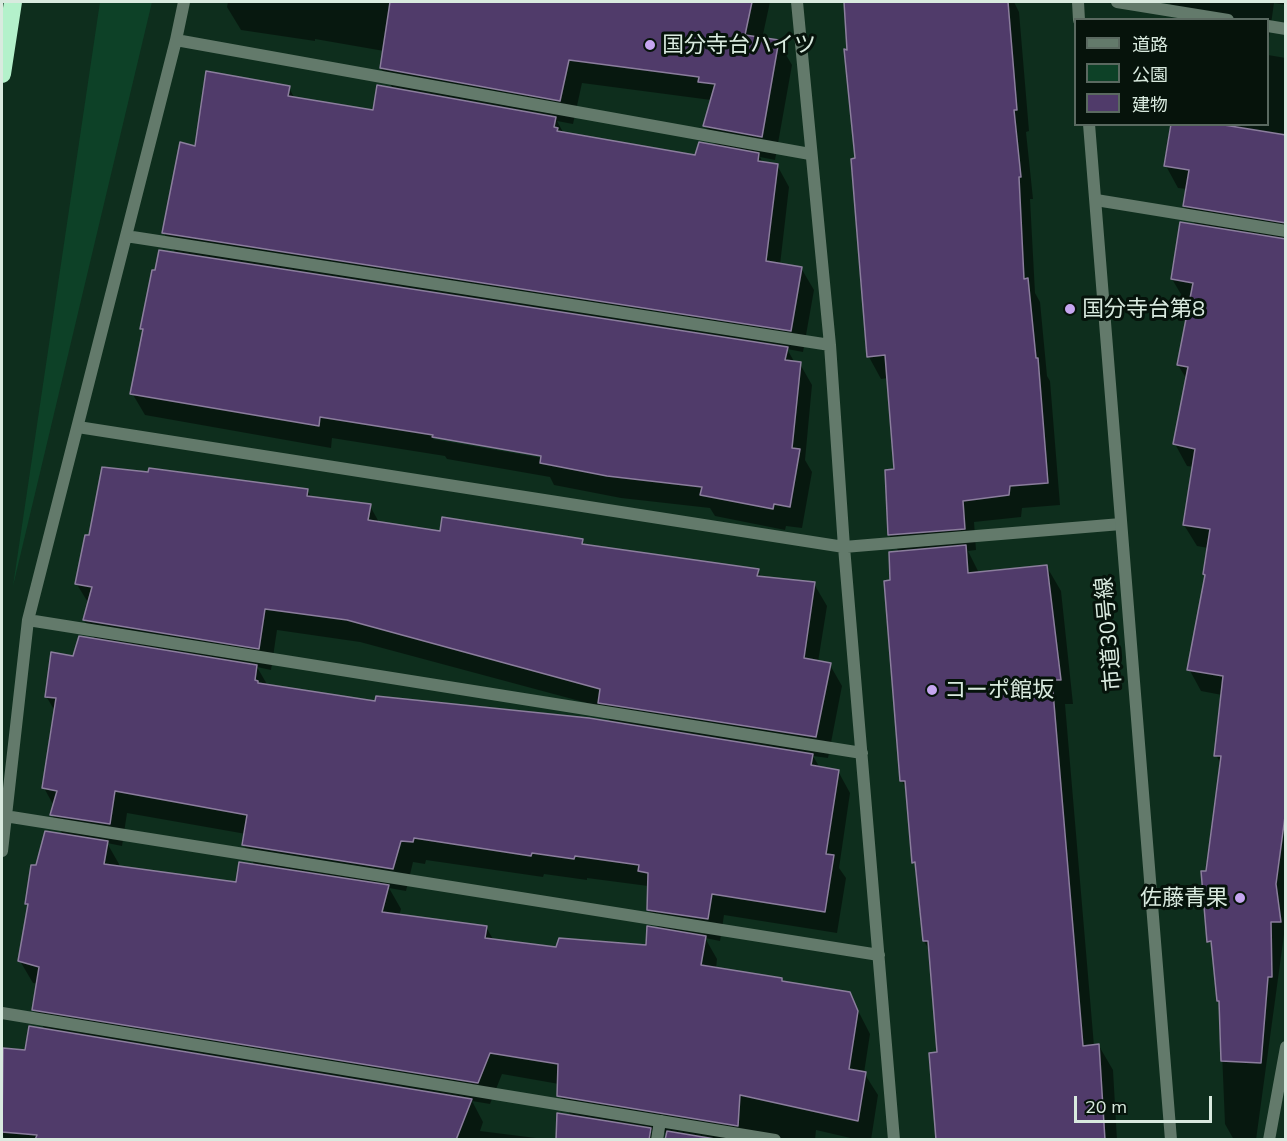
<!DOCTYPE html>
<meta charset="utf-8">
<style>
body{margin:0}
#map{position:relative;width:1287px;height:1141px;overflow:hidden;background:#0e2e1d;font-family:Mulish,"Noto Sans JP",sans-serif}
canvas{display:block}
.frame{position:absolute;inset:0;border:3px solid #d9eadf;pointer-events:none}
.legend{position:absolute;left:1074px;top:18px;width:195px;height:108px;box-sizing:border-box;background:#06130b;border:2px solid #5a6960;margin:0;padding:8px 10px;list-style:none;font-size:18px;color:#d9eadf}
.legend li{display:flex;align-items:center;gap:12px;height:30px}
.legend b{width:30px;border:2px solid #5a6960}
.scale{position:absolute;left:1074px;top:1096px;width:138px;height:27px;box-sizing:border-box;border:3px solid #d9eadf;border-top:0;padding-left:8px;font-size:18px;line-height:21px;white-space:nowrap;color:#d9eadf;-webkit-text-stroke:4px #06130b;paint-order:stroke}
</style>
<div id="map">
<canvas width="1287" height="1141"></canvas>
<div class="frame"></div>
<ul class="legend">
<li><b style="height:8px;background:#637a6b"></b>道路</li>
<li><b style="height:16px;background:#0d4127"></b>公園</li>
<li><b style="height:16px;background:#503b6a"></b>建物</li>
</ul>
<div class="scale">20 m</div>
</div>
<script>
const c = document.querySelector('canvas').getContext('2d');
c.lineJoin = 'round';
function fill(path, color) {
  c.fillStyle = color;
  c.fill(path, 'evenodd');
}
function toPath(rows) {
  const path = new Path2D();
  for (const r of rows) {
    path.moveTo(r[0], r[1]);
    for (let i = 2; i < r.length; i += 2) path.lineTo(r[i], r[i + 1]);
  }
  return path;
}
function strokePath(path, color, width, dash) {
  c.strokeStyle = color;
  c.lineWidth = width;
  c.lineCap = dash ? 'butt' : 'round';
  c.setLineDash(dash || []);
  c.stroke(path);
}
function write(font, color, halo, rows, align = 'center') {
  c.font = font + ' Mulish,"Noto Sans JP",sans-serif';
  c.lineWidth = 6;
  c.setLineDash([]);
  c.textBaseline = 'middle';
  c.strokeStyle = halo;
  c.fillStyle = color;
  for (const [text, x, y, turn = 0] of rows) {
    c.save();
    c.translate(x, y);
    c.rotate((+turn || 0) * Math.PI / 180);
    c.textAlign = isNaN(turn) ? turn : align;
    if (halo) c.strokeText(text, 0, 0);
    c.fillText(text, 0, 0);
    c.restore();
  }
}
const green = toPath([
 [100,2,152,2,13,586]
]);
const shadow = toPath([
 [228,2,770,2,762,39,778,41,792,65,775,160,760,157,763,163,777,165,789,187,780,265,801,268,814,290,803,352,787,349,795,363,800,364,812,385,805,460,812,472,802,528,786,526,785,530,715,516,710,508,621,498,554,485,550,477,447,459,445,456,332,438,331,448,145,415,132,393,144,333,141,328,176,254,164,233,196,147,289,88,295,99,374,111,393,89,381,68,384,51,315,39,315,41,241,30,227,7],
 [582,83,711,100,705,126,717,147,696,157,564,134,557,121,573,124],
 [433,436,549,456,548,459,433,439],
 [845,2,1014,2,1019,12,1029,131,1026,132,1033,199,1030,199,1035,293,1040,302,1047,376,1050,381,1060,505,1022,508,1021,517,974,522,976,550,968,551,979,573,1047,567,1061,591,1073,704,1065,704,1094,1046,1099,1046,1113,1070,1117,1140,939,1140,939,1053,931,953,924,941,917,868,913,862,907,791,902,781,891,582,899,552,889,535,895,470,888,378,881,379,869,357],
 [1169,2,1286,2,1286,5,1274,3,1268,45,1268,20,1179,20],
 [1268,55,1286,58,1286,920,1256,1140,1234,1140,1225,1124,1220,1004,1218,1001,1214,950,1209,941,1207,872,1222,766,1216,755,1222,695,1201,691,1189,669,1206,577,1208,548,1197,546,1184,525,1194,467,1187,466,1175,444,1187,380,1178,365,1191,302,1185,301,1172,279,1196,226,1184,206,1187,189,1178,188,1166,166,1172,124,1268,124],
 [307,490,312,498,370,506,380,524,441,533,582,540,585,546,758,571,762,578,814,584,827,606,818,662,830,665,842,686,828,758,813,756,820,768,838,771,850,793,839,868,846,878,837,933,724,915,720,941,705,938,717,959,716,969,849,993,870,1034,864,1073,878,1095,871,1140,859,1140,816,1130,815,1140,666,1140,668,1133,650,1131,656,1140,558,1140,571,1116,559,1095,559,1084,502,1074,490,1104,472,1101,483,1122,480,1131,552,1140,5,1140,2,1133,4,1050,26,1052,45,1030,33,1009,38,984,33,983,20,961,29,908,27,903,37,867,63,835,52,815,54,806,44,788,56,713,46,696,74,658,96,641,84,620,89,604,76,583],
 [277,630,360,642,602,707,611,723,376,703,268,686,257,667,271,670],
 [127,813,246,834,244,845,255,866,237,884,119,868,119,864,107,843,122,846],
 [426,860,543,877,544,874,587,880,587,878,648,886,648,909,660,930,648,947,558,948,494,941,486,927,399,916,401,909,389,888,406,891,413,862,425,864]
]);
const building = toPath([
 [390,2,752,2,745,35,779,40,762,137,703,126,715,84,698,82,699,77,569,60,560,101,380,68,390,2],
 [844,2,1008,2,1017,110,1014,110,1021,177,1019,177,1024,279,1028,278,1036,358,1038,358,1048,483,1010,486,1009,495,963,501,965,529,888,535,885,470,894,469,885,355,867,357,851,159,855,158,844,49,847,50,844,2],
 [206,71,290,86,288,96,373,110,377,85,556,117,554,127,558,128,557,131,695,155,699,142,759,153,758,161,778,164,766,261,802,267,791,331,162,233,180,142,195,146,206,71],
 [1171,124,1218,124,1286,135,1286,223,1183,206,1189,170,1164,166,1171,124],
 [1180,222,1286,239,1286,809,1276,884,1281,922,1271,922,1272,977,1268,977,1261,1063,1221,1061,1219,1001,1217,1001,1211,941,1207,942,1201,871,1206,871,1221,756,1214,756,1223,676,1187,670,1205,575,1203,574,1210,529,1183,525,1195,449,1173,444,1188,367,1177,365,1193,283,1171,279,1180,222],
 [159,250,788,347,785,360,801,362,792,448,800,449,790,507,774,504,773,509,700,495,702,487,607,476,540,463,541,456,432,437,433,435,320,417,319,426,130,394,143,329,140,329,152,270,155,270,159,250],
 [102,467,148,472,149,468,308,489,307,496,371,504,368,520,440,531,442,517,583,539,582,544,759,569,757,576,815,582,804,658,831,663,816,737,598,703,600,689,347,620,265,609,259,649,83,620,92,587,75,584,85,535,89,535,102,467],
 [966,545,968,573,1047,565,1061,680,1052,680,1083,1046,1099,1044,1105,1140,936,1140,929,1053,937,1052,928,941,923,941,915,862,912,863,905,781,900,781,884,581,890,580,889,552,966,545],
 [79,636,257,665,255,680,258,681,258,683,375,701,376,696,589,718,813,754,811,765,839,770,826,854,834,855,825,912,712,894,708,919,647,910,648,873,638,871,639,865,575,856,574,859,532,853,531,856,414,838,413,842,401,841,393,869,242,845,247,815,115,791,110,824,50,815,57,791,42,788,56,698,45,697,51,652,73,656,79,636],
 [45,831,108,841,104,864,236,882,239,862,389,885,382,912,487,926,485,938,556,947,559,938,646,945,647,926,706,936,701,965,782,978,782,981,850,992,858,1011,849,1069,866,1072,858,1121,740,1095,738,1126,557,1096,558,1064,490,1053,478,1083,32,1010,39,967,18,961,28,904,25,904,31,865,36,865,45,831],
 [29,1026,472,1099,456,1140,35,1140,37,1135,2,1132,3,1048,25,1050,29,1026],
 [557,1113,651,1128,649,1140,556,1140,557,1113],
 [667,1131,721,1140,665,1140,667,1131]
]);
const service = toPath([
 [657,1140,660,1121]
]);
const minor = toPath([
 [797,2,830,345,844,547,894,1140],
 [1117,2,1228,20],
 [1268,26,1286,29],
 [176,40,810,154],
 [1096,200,1286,231],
 [126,236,830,345],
 [78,427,844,547,1121,524],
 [28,620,862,753],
 [5,816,879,955],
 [2,851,28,620,176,40,184,2],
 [2,1013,775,1140],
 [1269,1140,1286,1047]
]);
const tertiary = toPath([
 [1078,2,1079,20],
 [1089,124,1171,1140]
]);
const motorway = toPath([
 [2,74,13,2]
]);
const markers = [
 [650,45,6,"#c6a6f0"],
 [1070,309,6,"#c6a6f0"],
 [932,690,6,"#c6a6f0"],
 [1240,898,6,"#c6a6f0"]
];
const poiNames = [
 ["国分寺台ハイツ",662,45],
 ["国分寺台第8",1082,309],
 ["コーポ館坂",944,690],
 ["佐藤青果",1228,898,"right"]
];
const streetNames = [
 ["市道30号線",1109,634,-95]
];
fill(green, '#0d4127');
fill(shadow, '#0007');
fill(building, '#503b6a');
strokePath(building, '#8b7e9d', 1.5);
strokePath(service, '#637a6b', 12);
strokePath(minor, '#637a6b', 12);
strokePath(tertiary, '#637a6b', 12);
strokePath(motorway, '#b4f1cb', 18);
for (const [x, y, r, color] of markers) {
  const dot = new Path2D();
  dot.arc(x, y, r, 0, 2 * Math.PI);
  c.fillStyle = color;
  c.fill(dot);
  strokePath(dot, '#06130b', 2);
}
write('22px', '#d9eadf', '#06130b', poiNames, 'left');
write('22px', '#d9eadf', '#06130b', streetNames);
</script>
